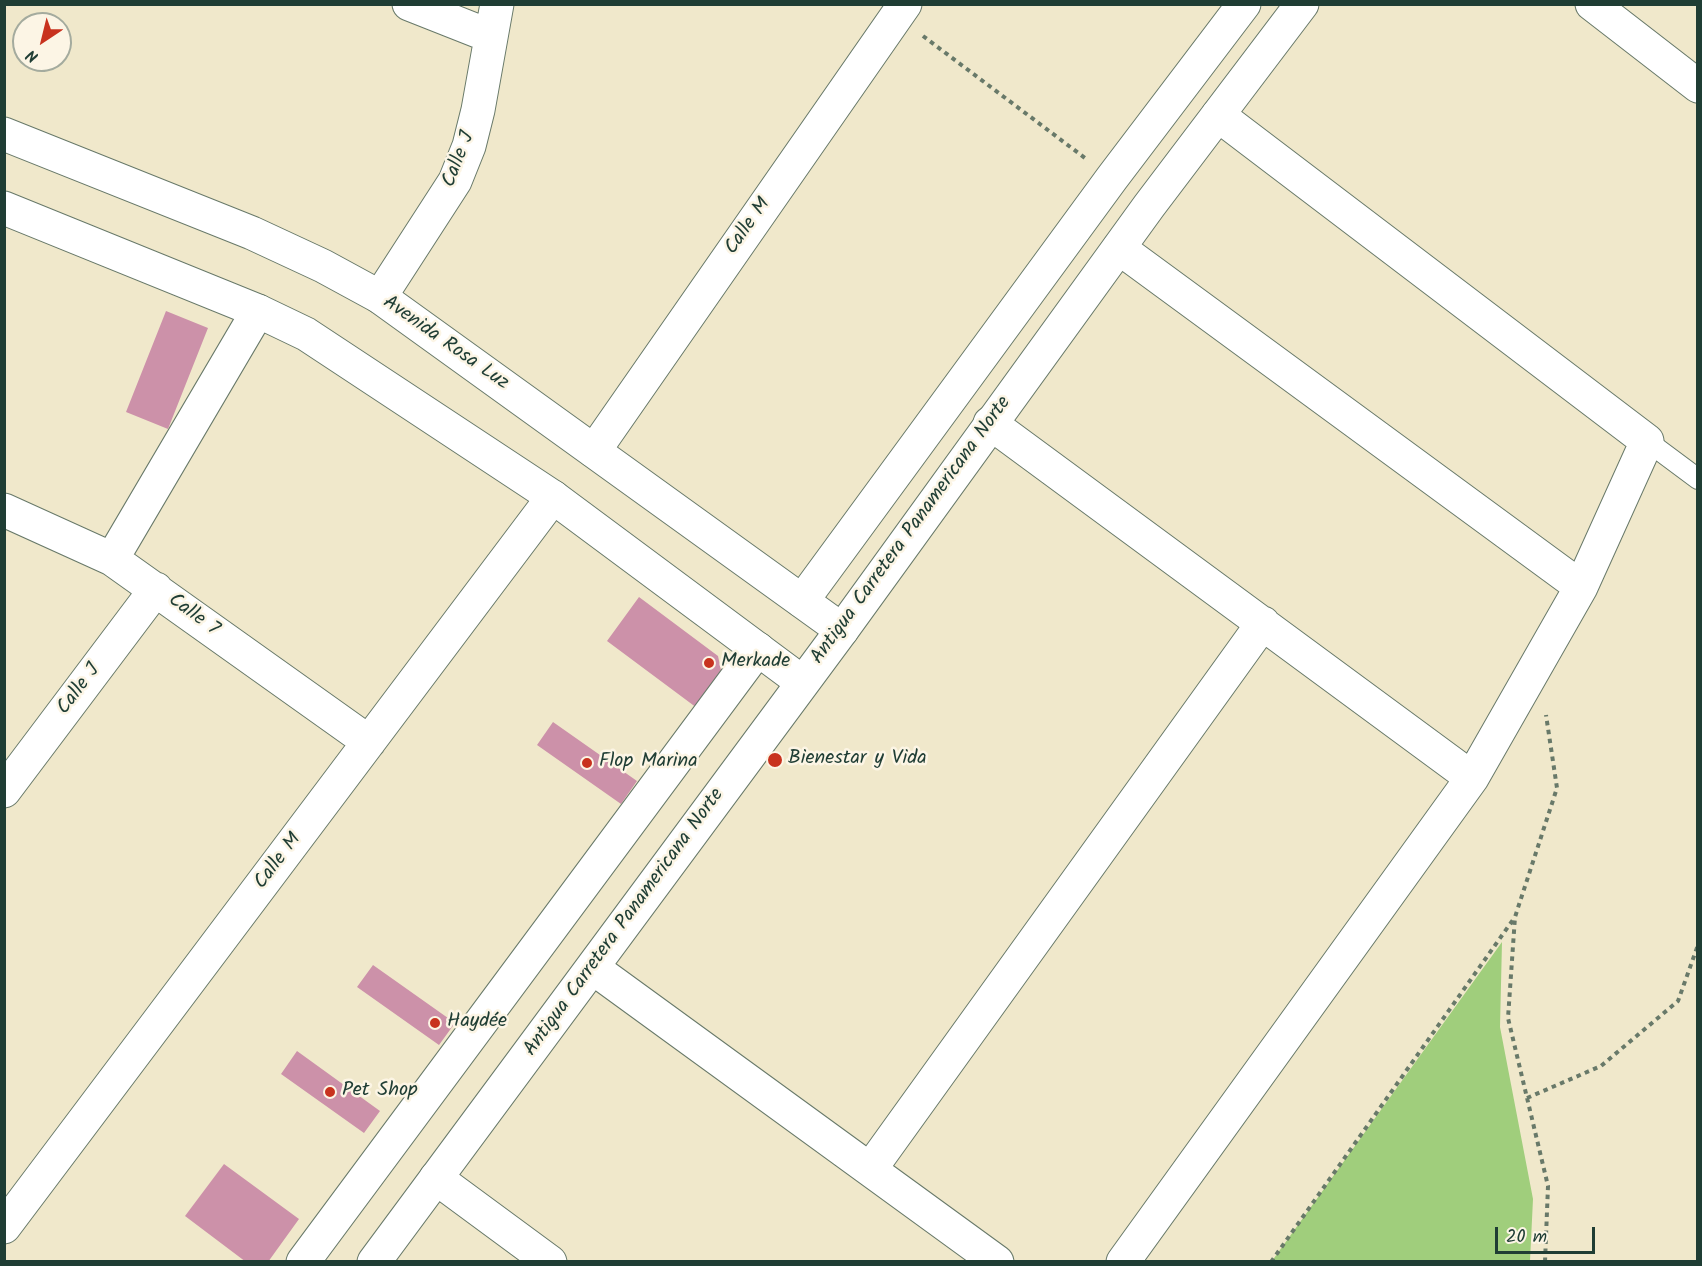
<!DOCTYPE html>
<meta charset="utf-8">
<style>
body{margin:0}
#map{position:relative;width:1702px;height:1266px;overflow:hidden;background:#f0e8cb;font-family:Kalam,sans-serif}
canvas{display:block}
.frame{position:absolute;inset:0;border:6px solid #1f3d34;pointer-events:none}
.north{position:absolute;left:12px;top:12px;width:60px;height:60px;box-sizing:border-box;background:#fcf5e5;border:2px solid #a4ab9e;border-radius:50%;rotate:215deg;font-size:16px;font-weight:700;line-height:24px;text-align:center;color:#1f3d34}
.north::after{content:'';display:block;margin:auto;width:21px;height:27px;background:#c8321e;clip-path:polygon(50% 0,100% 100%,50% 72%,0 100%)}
.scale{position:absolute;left:1495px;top:1227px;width:100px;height:27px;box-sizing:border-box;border:3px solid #1f3d34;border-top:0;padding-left:8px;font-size:18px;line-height:21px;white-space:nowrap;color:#1f3d34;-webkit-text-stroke:4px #fcf5e5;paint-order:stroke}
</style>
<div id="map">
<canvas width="1702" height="1266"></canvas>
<div class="frame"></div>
<div class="north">N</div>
<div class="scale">20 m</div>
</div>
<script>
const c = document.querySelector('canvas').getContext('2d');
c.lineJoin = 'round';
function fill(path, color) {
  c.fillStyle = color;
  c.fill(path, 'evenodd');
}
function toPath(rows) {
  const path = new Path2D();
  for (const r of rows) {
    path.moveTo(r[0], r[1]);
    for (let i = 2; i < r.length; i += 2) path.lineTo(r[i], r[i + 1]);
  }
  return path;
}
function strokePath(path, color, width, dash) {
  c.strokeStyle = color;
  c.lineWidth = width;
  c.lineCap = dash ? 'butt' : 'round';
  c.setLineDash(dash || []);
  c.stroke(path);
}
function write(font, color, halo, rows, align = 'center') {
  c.font = font + ' Kalam,sans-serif';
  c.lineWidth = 5;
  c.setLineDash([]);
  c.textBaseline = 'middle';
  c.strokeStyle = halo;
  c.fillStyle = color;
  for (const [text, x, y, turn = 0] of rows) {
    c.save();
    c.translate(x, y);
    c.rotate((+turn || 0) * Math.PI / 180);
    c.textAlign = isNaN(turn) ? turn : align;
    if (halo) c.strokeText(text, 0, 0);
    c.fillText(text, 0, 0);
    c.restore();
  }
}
const green = toPath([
 [1502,942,1500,1027,1533,1199,1530,1261,1272,1261]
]);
const building = toPath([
 [166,311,208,328,168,429,126,412],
 [639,597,718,656,722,675,697,708,607,641],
 [553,722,637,781,621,804,537,745],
 [373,965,455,1023,439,1045,357,987],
 [297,1051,380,1111,364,1133,281,1074],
 [224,1164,299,1219,268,1262,246,1262,185,1216]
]);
const path = toPath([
 [923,36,1085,158],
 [1527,1098,1601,1066,1678,1001,1698,945],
 [1271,1262,1515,917],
 [1545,1262,1548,1186,1508,1018,1515,917,1557,788,1546,715]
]);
const service = toPath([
 [1647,441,1698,479]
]);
const minor = toPath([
 [409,4,490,36],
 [1592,4,1698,86],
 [1119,248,1581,587],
 [380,297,455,181,469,146,478,110,497,4],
 [990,423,1472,778],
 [594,451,905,4],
 [4,510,112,559,369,742],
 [112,559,258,311],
 [802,601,1112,178,1244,4],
 [4,791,156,589],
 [593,968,997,1262],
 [871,1168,1263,623],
 [436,1178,550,1262],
 [4,1227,553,497],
 [303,1262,758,649],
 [1123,1262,1472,778,1581,587,1647,441,1218,115]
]);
const tertiary = toPath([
 [4,134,252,233,323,266,380,297,842,630],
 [4,208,258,311,306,334,553,497,802,682]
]);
const secondary = toPath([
 [374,1262,842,630,1149,206,1302,4]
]);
const markers = [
 [709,663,6,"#c8321e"],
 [775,760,8,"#c8321e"],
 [587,763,6,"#c8321e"],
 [435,1023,6,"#c8321e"],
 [330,1092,6,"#c8321e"]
];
const streetNames = [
 ["Calle J",460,160,-69],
 ["Calle M",749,227,-55],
 ["Avenida Rosa Luz",445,344,35],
 ["Antigua Carretera Panamericana Norte",912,531,-54],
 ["Calle 7",193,616,36],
 ["Calle J",80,690,-53],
 ["Calle M",279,862,-53],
 ["Antigua Carretera Panamericana Norte",625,923,-54]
];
const poiNames = [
 ["Merkade",721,663],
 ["Bienestar y Vida",788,760],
 ["Flop Marina",599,763],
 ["Haydée",447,1023],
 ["Pet Shop",342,1092]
];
fill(green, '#a0ce7c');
fill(building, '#cc91a9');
strokePath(service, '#687969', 22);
strokePath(minor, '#687969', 35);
strokePath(tertiary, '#687969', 35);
strokePath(secondary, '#687969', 35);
strokePath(path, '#687969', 4, [4.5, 4.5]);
strokePath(service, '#fff', 20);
strokePath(minor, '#fff', 33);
strokePath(tertiary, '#fff', 33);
strokePath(secondary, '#fff', 33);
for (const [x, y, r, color] of markers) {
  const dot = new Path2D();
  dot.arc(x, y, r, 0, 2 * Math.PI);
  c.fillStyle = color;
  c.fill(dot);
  strokePath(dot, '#fcf5e5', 2);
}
write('20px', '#1f3d34', '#fcf5e5', streetNames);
write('20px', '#1f3d34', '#fcf5e5', poiNames, 'left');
</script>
